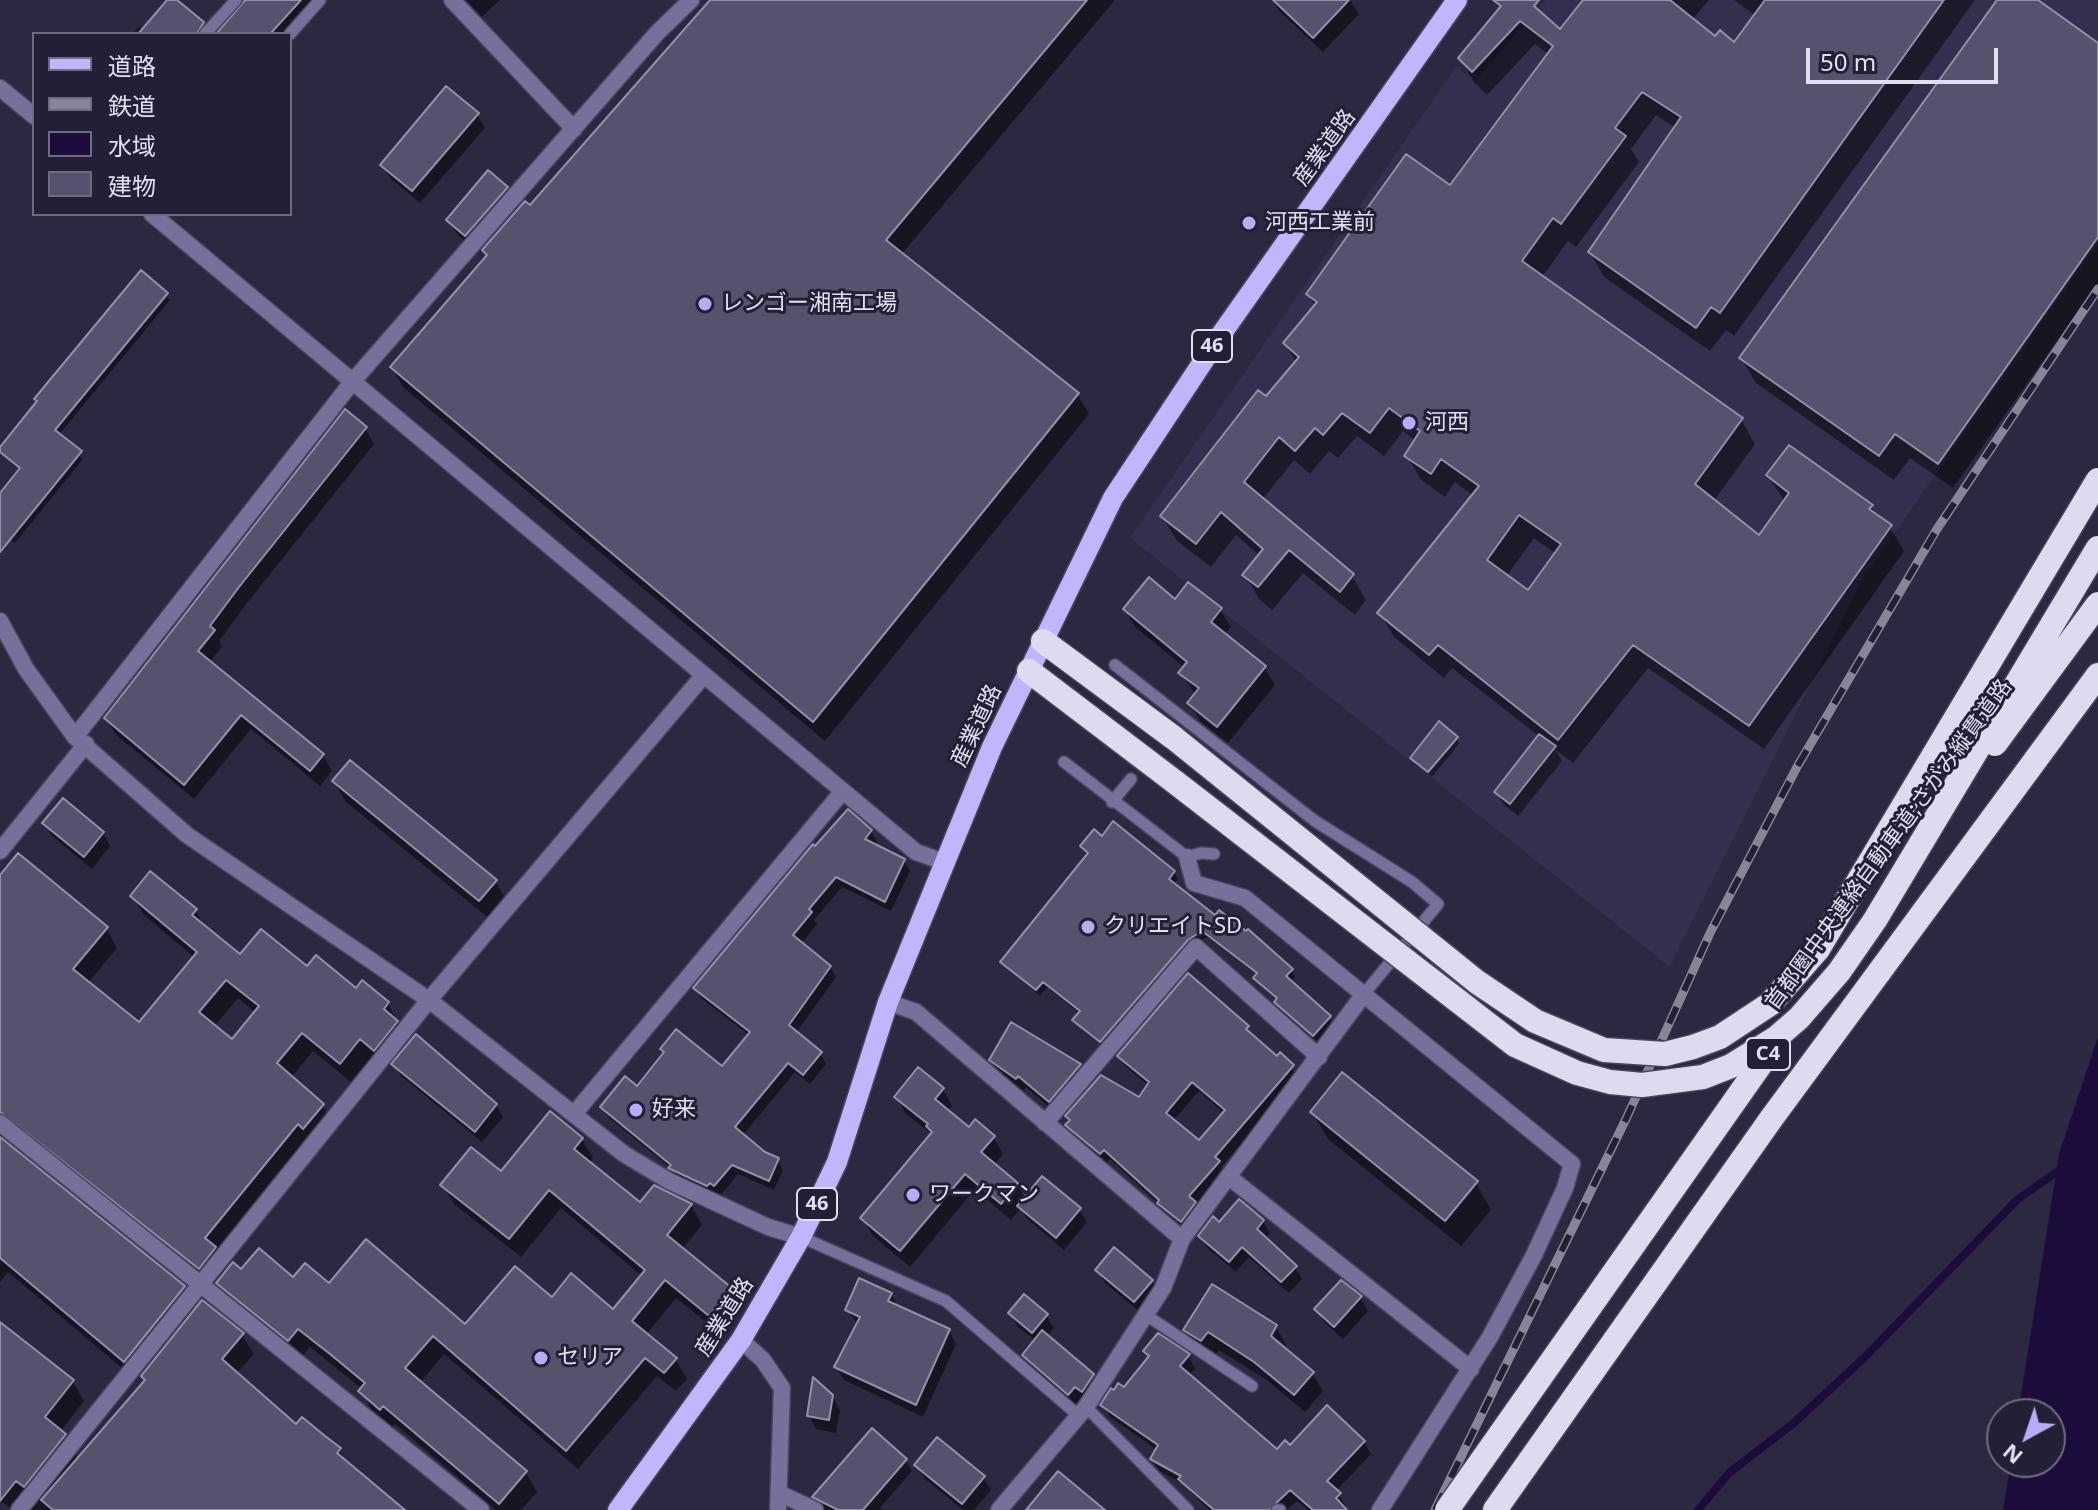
<!DOCTYPE html>
<meta charset="utf-8">
<style>
body{margin:0}
#map{position:relative;width:2098px;height:1510px;overflow:hidden;background:#2d2842;font-family:"Noto Sans","Noto Sans JP",sans-serif}
canvas{display:block}
.legend{position:absolute;left:32px;top:32px;width:260px;height:184px;box-sizing:border-box;background:#231f37;border:2px solid #6f6c81;margin:0;padding:10px 14px;list-style:none;font-size:24px;color:#e1dfef}
.legend li{display:flex;align-items:center;gap:16px;height:40px}
.legend b{width:40px;border:2px solid #6f6c81}
.north{position:absolute;left:1986px;top:1398px;width:80px;height:80px;box-sizing:border-box;background:#231f37;border:2px solid #6f6c81;border-radius:50%;rotate:220deg;font-size:22px;font-weight:700;line-height:32px;text-align:center;color:#e1dfef}
.north::after{content:'';display:block;margin:auto;width:28px;height:36px;background:#b8abf7;clip-path:polygon(50% 0,100% 100%,50% 72%,0 100%)}
.scale{position:absolute;left:1806px;top:48px;width:192px;height:36px;box-sizing:border-box;border:4px solid #e1dfef;border-top:0;padding-left:10px;font-size:24px;line-height:28px;white-space:nowrap;color:#e1dfef;-webkit-text-stroke:6px #231f37;paint-order:stroke}
</style>
<div id="map">
<canvas width="2098" height="1510"></canvas>
<ul class="legend">
<li><b style="height:10px;background:#c1b6fc"></b>道路</li>
<li><b style="height:10px;background:#88859a"></b>鉄道</li>
<li><b style="height:22px;background:#1b0c3b"></b>水域</li>
<li><b style="height:22px;background:#56526d"></b>建物</li>
</ul>
<div class="north">N</div>
<div class="scale">50 m</div>
</div>
<script>
const c = document.querySelector('canvas').getContext('2d');
c.lineJoin = 'round';
function fill(path, color) {
  c.fillStyle = color;
  c.fill(path, 'evenodd');
}
function toPath(rows) {
  const path = new Path2D();
  for (const r of rows) {
    path.moveTo(r[0], r[1]);
    for (let i = 2; i < r.length; i += 2) path.lineTo(r[i], r[i + 1]);
  }
  return path;
}
function strokePath(path, color, width, dash) {
  c.strokeStyle = color;
  c.lineWidth = width;
  c.lineCap = dash ? 'butt' : 'round';
  c.setLineDash(dash || []);
  c.stroke(path);
}
function write(font, color, halo, rows, align = 'center') {
  c.font = font + ' "Noto Sans","Noto Sans JP",sans-serif';
  c.lineWidth = 6;
  c.setLineDash([]);
  c.textBaseline = 'middle';
  c.strokeStyle = halo;
  c.fillStyle = color;
  for (const [text, x, y, turn = 0] of rows) {
    c.save();
    c.translate(x, y);
    c.rotate((+turn || 0) * Math.PI / 180);
    c.textAlign = isNaN(turn) ? turn : align;
    if (halo) c.strokeText(text, 0, 0);
    c.fillText(text, 0, 0);
    c.restore();
  }
}
const built = toPath([
 [1546,0,2098,0,2098,243,1863,578,1670,967,1130,538,1456,67,1475,81]
]);
const water = toPath([
 [2098,1037,2098,1510,2003,1510,2011,1462,2050,1462,2050,1414,2018,1414,2059,1154]
]);
const shadow = toPath([
 [170,0,202,24,208,34,133,34,139,27,144,31],
 [234,0,319,0,288,34,219,34,245,6],
 [466,0,500,0,482,17],
 [712,0,1115,0,901,255,1077,394,1089,414,825,741,404,388,392,368],
 [1273,0,1350,0,1359,14,1323,52,1279,11],
 [1510,0,1525,0,1560,32,1585,0,1709,0,1692,20,1716,38,1735,45,1756,16,1734,0,1975,0,1734,336,1726,330,1710,351,1604,277,1590,252,1676,128,1656,115,1631,149,1639,162,1576,247,1568,241,1542,277,1741,419,1755,444,1713,502,1759,538,1785,502,1768,476,1871,506,1878,518,1890,527,1904,551,1764,749,1648,668,1573,763,1555,749,1562,761,1518,816,1504,805,1496,792,1540,737,1452,668,1444,678,1394,637,1380,613,1474,496,1455,482,1445,497,1421,480,1407,456,1416,441,1403,431,1384,456,1357,436,1338,458,1329,451,1310,474,1294,460,1262,500,1352,576,1366,600,1355,615,1303,573,1272,610,1259,599,1245,575,1260,556,1236,535,1211,567,1177,541,1162,516,1297,363,1285,344,1316,307,1308,294,1450,188,1549,55,1535,44,1487,95,1474,82,1460,58],
 [1534,538,1556,554,1529,593,1506,577],
 [1999,0,2035,0,2098,44,2098,283,1953,488,1910,458,1894,480,1756,383,1741,358],
 [477,115,485,128,420,203,390,178,382,165],
 [507,188,514,201,473,248,456,233,448,220],
 [141,273,170,300,58,436,83,459,15,543,4,535,0,540,0,496,21,470,0,450],
 [365,428,374,444,247,603,219,641,222,647,209,663,323,755,332,771,320,786,251,729,194,799,115,734,106,718],
 [1176,601,1220,610,1231,627,1224,635,1264,667,1275,685,1228,743,1200,721,1190,703,1196,695,1181,673,1185,668,1135,627,1125,609],
 [1456,738,1459,744,1432,777,1412,758],
 [334,782,495,881,507,901,491,920,346,802],
 [45,823,103,833,110,846,92,869,52,836],
 [871,831,877,842,874,846,904,861,910,871,891,911,842,887,814,920,817,924,801,944,830,967,836,977,796,1033,820,1053,826,1064,810,1084,795,1072,742,1136,777,1160,783,1170,774,1190,738,1174,721,1195,716,1192,713,1196,677,1178,671,1168,608,1117,602,1107,638,1089,722,1069,749,1035,702,999,696,989],
 [1102,839,1174,872,1178,879,1173,884,1291,970,1295,977,1290,982,1334,1024,1318,1042,1280,1008,1278,1000,1260,985,1258,976,1207,937,1191,946,1104,1047,1079,1027,1075,1020,1080,1014,1047,987,1040,996,1003,962,1089,855,1083,847],
 [0,878,106,928,117,948,88,983,139,1025,195,958,144,915,132,896,195,910,206,929,241,957,307,969,388,1004,410,1044,496,1105,503,1117,482,1142,401,1076,392,1062,386,1069,372,1057,351,1082,313,1051,291,1078,322,1105,334,1125,218,1255,228,1271,329,1286,466,1327,552,1300,614,1311,642,1276,561,1208,521,1257,454,1204,443,1185,501,1174,582,1139,593,1158,589,1163,641,1205,655,1188,691,1205,702,1225,682,1249,731,1289,742,1309,721,1334,676,1298,646,1335,676,1360,687,1379,676,1391,657,1376,578,1469,444,1354,420,1383,526,1473,537,1492,521,1510,496,1510,395,1424,391,1428,371,1410,362,1389,310,1347,300,1359,229,1302,217,1280,211,1287,3,1135,0,1140,183,1287,197,1310,242,1335,254,1354,236,1374,297,1426,339,1450,347,1464,402,1510,12,1510,0,1500,0,1325,73,1382,84,1401,60,1432,78,1458,97,1435,101,1438,146,1381,142,1373,136,1380,8,1272,0,1282],
 [238,998,256,1013,232,1042,214,1027],
 [1247,1027,1254,1038,1277,1059,1280,1055,1299,1077,1221,1167,1224,1173,1195,1205,1200,1214,1188,1231,1110,1159,1106,1163,1074,1135,1068,1117,1139,1100,1149,1086,1125,1066,1119,1056],
 [1199,1091,1225,1114,1199,1143,1173,1121],
 [991,1060,1080,1065,1087,1078,1057,1114,1026,1087,1024,1091,999,1073],
 [943,1089,952,1106,948,1112,970,1130,993,1137,1003,1154,994,1165,1017,1184,1025,1199,1079,1209,1087,1222,1064,1250,1027,1219,1021,1208,1011,1220,975,1189,910,1267,872,1235,863,1218,933,1135,906,1114,897,1097],
 [1312,1112,1476,1183,1491,1210,1461,1246,1328,1139],
 [1263,1221,1270,1233,1264,1239,1295,1267,1302,1279,1289,1293,1249,1257,1236,1272,1207,1248,1200,1236,1219,1225],
 [1097,1270,1152,1281,1159,1294,1142,1314,1105,1283],
 [891,1294,899,1308,949,1330,956,1344,923,1417,844,1380,836,1367,858,1325,847,1310],
 [1360,1298,1368,1311,1343,1339,1324,1322,1317,1309],
 [1011,1314,1046,1315,1054,1328,1047,1336,1093,1375,1100,1388,1076,1407,1032,1368,1024,1355,1036,1341,1018,1327],
 [1276,1327,1286,1345,1284,1349,1312,1373,1323,1391,1305,1412,1267,1380,1219,1350,1212,1359,1196,1348,1185,1330],
 [1146,1351,1188,1356,1195,1368,1188,1376,1277,1452,1290,1447,1327,1408,1364,1442,1371,1454,1336,1491,1346,1506,1345,1510,1308,1510,1297,1501,1287,1510,1209,1510,1182,1483,1159,1471,1152,1459,1157,1450,1110,1417,1103,1405,1124,1390,1150,1359],
 [832,1396,840,1410,836,1433,816,1429,809,1416],
 [906,1460,912,1471,880,1508,882,1510,825,1510,815,1497],
 [916,1465,983,1477,991,1490,974,1510,963,1510,924,1478]
]);
const stream = toPath([
 [1698,1510,1729,1473,1795,1422,1865,1357,2018,1199,2064,1167]
]);
const building = toPath([
 [167,0,177,0,204,22,197,34,138,34,167,0],
 [245,0,301,0,270,34,216,34,245,0],
 [710,0,1087,0,886,240,1079,393,813,722,390,367,487,255,482,250,525,201,530,205,710,0],
 [1273,0,1349,0,1313,38,1273,0],
 [1493,0,1539,0,1534,6,1560,29,1583,0,1670,0,1715,36,1720,30,1734,42,1765,0,1944,0,1720,313,1711,307,1696,328,1588,252,1681,117,1642,92,1615,128,1626,136,1561,224,1553,218,1522,261,1743,418,1695,484,1759,535,1789,493,1766,475,1789,445,1873,505,1869,509,1892,525,1749,726,1633,645,1558,740,1438,645,1429,655,1377,613,1479,486,1441,459,1431,474,1404,456,1420,431,1389,408,1370,433,1342,413,1323,435,1315,428,1295,451,1279,437,1244,482,1354,574,1340,592,1289,550,1258,587,1242,575,1263,549,1221,512,1196,544,1160,516,1258,390,1266,396,1299,357,1283,343,1317,302,1306,294,1406,154,1450,185,1553,46,1520,21,1472,72,1458,58,1501,6,1493,0],
 [1519,515,1561,544,1528,590,1487,560,1519,515],
 [1997,0,2038,0,2098,43,2098,237,1938,464,1895,434,1879,456,1739,358,1997,0],
 [446,86,479,113,412,191,380,165,446,86],
 [488,170,508,187,465,236,446,220,488,170],
 [141,270,168,293,55,430,82,451,0,552,0,493,20,468,0,452,0,447,37,401,34,399,141,270],
 [345,409,367,427,239,587,210,626,215,630,198,651,324,754,310,771,241,715,184,785,104,718,345,409],
 [1149,577,1175,599,1188,582,1222,608,1211,622,1266,666,1217,727,1187,703,1199,688,1178,673,1187,662,1123,609,1149,577],
 [1439,721,1458,737,1428,772,1410,758,1439,721],
 [1539,734,1556,746,1510,804,1494,792,1539,734],
 [350,760,497,880,479,901,332,781,350,760],
 [63,798,104,832,84,857,42,823,63,798],
 [848,809,872,830,865,839,905,859,885,902,836,877,809,909,812,912,793,935,831,966,789,1025,822,1052,803,1075,788,1063,735,1127,765,1152,779,1158,769,1181,732,1165,714,1186,710,1183,707,1186,668,1168,671,1165,600,1107,625,1076,637,1086,664,1052,660,1049,676,1029,722,1066,750,1032,693,988,813,844,815,846,848,809],
 [1113,821,1175,871,1169,879,1215,915,1219,910,1246,931,1248,929,1293,969,1286,976,1331,1016,1313,1036,1274,1002,1277,998,1253,978,1257,973,1202,931,1188,940,1100,1042,1072,1020,1080,1011,1043,982,1036,990,1000,962,1088,853,1080,846,1094,829,1102,836,1113,821],
 [18,853,108,927,73,969,139,1022,197,952,130,896,150,871,197,909,192,915,240,954,261,929,307,966,316,955,356,988,362,980,389,1002,384,1009,398,1021,374,1051,360,1039,340,1064,302,1033,277,1063,324,1104,303,1129,298,1124,205,1238,216,1247,199,1269,0,1112,0,875,18,853],
 [226,980,259,1006,232,1039,199,1012,226,980],
 [1188,973,1249,1026,1246,1029,1277,1056,1280,1052,1294,1065,1215,1157,1220,1161,1189,1196,1196,1202,1181,1222,1157,1203,1159,1200,1104,1150,1100,1154,1065,1125,1070,1120,1065,1116,1101,1075,1139,1097,1149,1082,1117,1056,1188,973],
 [1192,1082,1225,1110,1199,1140,1166,1113,1192,1082],
 [1011,1022,1081,1064,1049,1102,1018,1076,1016,1079,989,1060,1011,1022],
 [416,1034,497,1104,475,1132,391,1064,416,1034],
 [918,1067,944,1088,935,1099,969,1127,975,1119,995,1136,981,1152,1018,1183,1001,1204,965,1174,900,1251,860,1218,932,1132,926,1126,928,1124,894,1097,918,1067],
 [1342,1072,1478,1181,1445,1221,1310,1112,1342,1072],
 [550,1111,583,1138,574,1149,640,1202,654,1185,692,1204,667,1235,732,1288,709,1316,665,1280,632,1321,677,1358,664,1373,645,1358,566,1451,433,1336,405,1368,527,1471,499,1504,383,1406,380,1410,358,1391,365,1383,330,1354,298,1329,288,1341,216,1283,233,1262,241,1269,259,1248,293,1277,305,1263,329,1283,366,1239,465,1324,515,1266,552,1297,571,1273,613,1309,645,1270,549,1190,509,1239,440,1185,471,1147,501,1171,550,1111],
 [0,1137,185,1286,124,1362,0,1258,0,1137],
 [1042,1176,1081,1208,1056,1238,1017,1206,1042,1176],
 [1239,1199,1264,1220,1257,1229,1297,1266,1281,1282,1242,1247,1229,1262,1198,1236,1213,1216,1219,1222,1239,1199],
 [1114,1247,1153,1280,1134,1302,1095,1270,1114,1247],
 [859,1278,892,1293,888,1301,950,1329,916,1405,834,1367,860,1317,845,1310,859,1278],
 [1341,1280,1362,1296,1334,1327,1314,1309,1341,1280],
 [1212,1284,1277,1325,1271,1336,1314,1372,1294,1395,1254,1362,1208,1332,1201,1341,1183,1330,1212,1284],
 [1024,1294,1048,1314,1032,1333,1008,1313,1024,1294],
 [202,1300,244,1333,222,1359,296,1424,302,1417,325,1436,341,1448,337,1453,405,1510,53,1510,41,1500,145,1380,141,1376,202,1300],
 [0,1322,74,1380,45,1417,66,1434,24,1487,16,1481,0,1501,0,1322],
 [1042,1330,1094,1374,1082,1392,1075,1387,1068,1395,1022,1355,1042,1330],
 [1158,1333,1190,1354,1180,1366,1277,1449,1285,1440,1290,1445,1327,1405,1365,1441,1327,1481,1341,1493,1336,1498,1347,1510,1313,1510,1290,1490,1269,1510,1214,1510,1178,1479,1181,1476,1150,1459,1158,1445,1100,1405,1111,1388,1114,1390,1118,1383,1124,1387,1149,1356,1143,1351,1158,1333],
 [813,1377,833,1395,829,1420,807,1416,813,1377],
 [872,1428,907,1459,863,1510,838,1510,812,1497,872,1428],
 [937,1437,985,1476,962,1504,914,1465,937,1437],
 [1058,1471,1105,1510,1026,1510,1058,1471]
]);
const lane = toPath([
 [205,34,236,0],
 [290,34,320,0],
 [1115,665,1315,821,1412,882,1438,904,1364,994],
 [1064,762,1187,857,1201,853,1214,854],
 [1112,802,1131,779],
 [801,1237,946,1301,1079,1416],
 [1146,1315,1252,1386],
 [1086,1407,1188,1510],
 [1277,1510,1280,1510]
]);
const street = toPath([
 [452,0,574,129],
 [0,88,34,116],
 [152,214,916,852,944,862],
 [0,621,26,669,75,737,187,835,429,1000,624,1154,669,1181,768,1227,801,1237],
 [75,737,353,381,657,33,691,0],
 [0,851,86,744],
 [1187,857,1194,883,1245,898,1572,1164,1565,1188,1534,1255,1490,1337,1380,1510],
 [888,1002,916,1012,1182,1239,1364,994],
 [574,1114,843,791],
 [0,1123,481,1510],
 [1045,1123,1196,947,1319,1057],
 [1229,1177,1471,1369],
 [741,1340,763,1360,782,1388,778,1510],
 [779,1493,815,1510],
 [19,1510,429,1000,704,675],
 [999,1510,1086,1407,1163,1288,1182,1239]
]);
const primary = toPath([
 [618,1510,741,1340,801,1237,837,1162,888,1002,992,747,1113,498,1220,336,1457,0]
]);
const highway = toPath([
 [1043,641,1174,738],
 [1029,671,1175,782],
 [1495,1510,1771,1119,2098,675]
]);
const rail = toPath([
 [1435,1510,1626,1119,1710,933,1797,767,1937,529,2098,289]
]);
const highwayBridge = toPath([
 [1174,738,1477,982,1535,1021,1604,1050,1665,1054,1693,1047,1720,1037,1770,1004,1818,949,2098,480],
 [1995,744,2098,604],
 [1175,782,1515,1045,1577,1073,1610,1082,1642,1085,1703,1077,1731,1066,1776,1038,1799,1018,1839,972,1875,920,2098,548],
 [1447,1510,1772,1048]
]);
const markers = [
 [1249,223,8,"#b8abf7"],
 [705,304,8,"#b8abf7"],
 [1409,423,8,"#b8abf7"],
 [1088,927,8,"#b8abf7"],
 [636,1110,8,"#b8abf7"],
 [913,1195,8,"#b8abf7"],
 [541,1358,8,"#b8abf7"]
];
const shields = [
 [1212,346,40],
 [1768,1054,44],
 [817,1204,40]
];
const shieldNames = [
 ["46",1212,346],
 ["C4",1768,1054],
 ["46",817,1204]
];
const streetNames = [
 ["産業道路",1325,148,-54],
 ["産業道路",977,726,-65],
 ["首都圏中央連絡自動車道;さがみ縦貫道路",1889,845,-54],
 ["産業道路",725,1317,-58]
];
const poiNames = [
 ["河西工業前",1265,223],
 ["レンゴー湘南工場",721,304],
 ["河西",1425,423],
 ["クリエイトSD",1104,927],
 ["好来",652,1110],
 ["ワークマン",929,1195],
 ["セリア",557,1358]
];
fill(built, '#352f4f');
fill(water, '#1b0c3b');
fill(shadow, '#0007');
strokePath(stream, '#1b0c3b', 8);
fill(building, '#56526d');
strokePath(building, '#928eac', 2);
strokePath(lane, '#4a455e', 14);
strokePath(street, '#4a455e', 19);
strokePath(primary, '#4a455e', 23);
strokePath(highway, '#4a455e', 27);
strokePath(lane, '#77709b', 11);
strokePath(street, '#77709b', 16);
strokePath(primary, '#c1b6fc', 20);
strokePath(highway, '#dedbf1', 24);
strokePath(rail, '#88859a', 9);
strokePath(rail, '#231f37', 6, [18]);
strokePath(highwayBridge, '#4a455e', 27, []);
strokePath(highwayBridge, '#dedbf1', 24);
for (const [x, y, r, color] of markers) {
  const dot = new Path2D();
  dot.arc(x, y, r, 0, 2 * Math.PI);
  c.fillStyle = color;
  c.fill(dot);
  strokePath(dot, '#231f37', 3);
}
for (const [x, y, w] of shields) {
  const box = new Path2D();
  box.roundRect(x - w / 2, y - 16, w, 32, 6);
  c.fillStyle = '#231f37';
  c.fill(box);
  strokePath(box, '#e1dfef', 2);
}
write('bold 20px', '#e1dfef', null, shieldNames);
write('22px', '#e1dfef', '#231f37', streetNames);
write('22px', '#e1dfef', '#231f37', poiNames, 'left');
</script>
